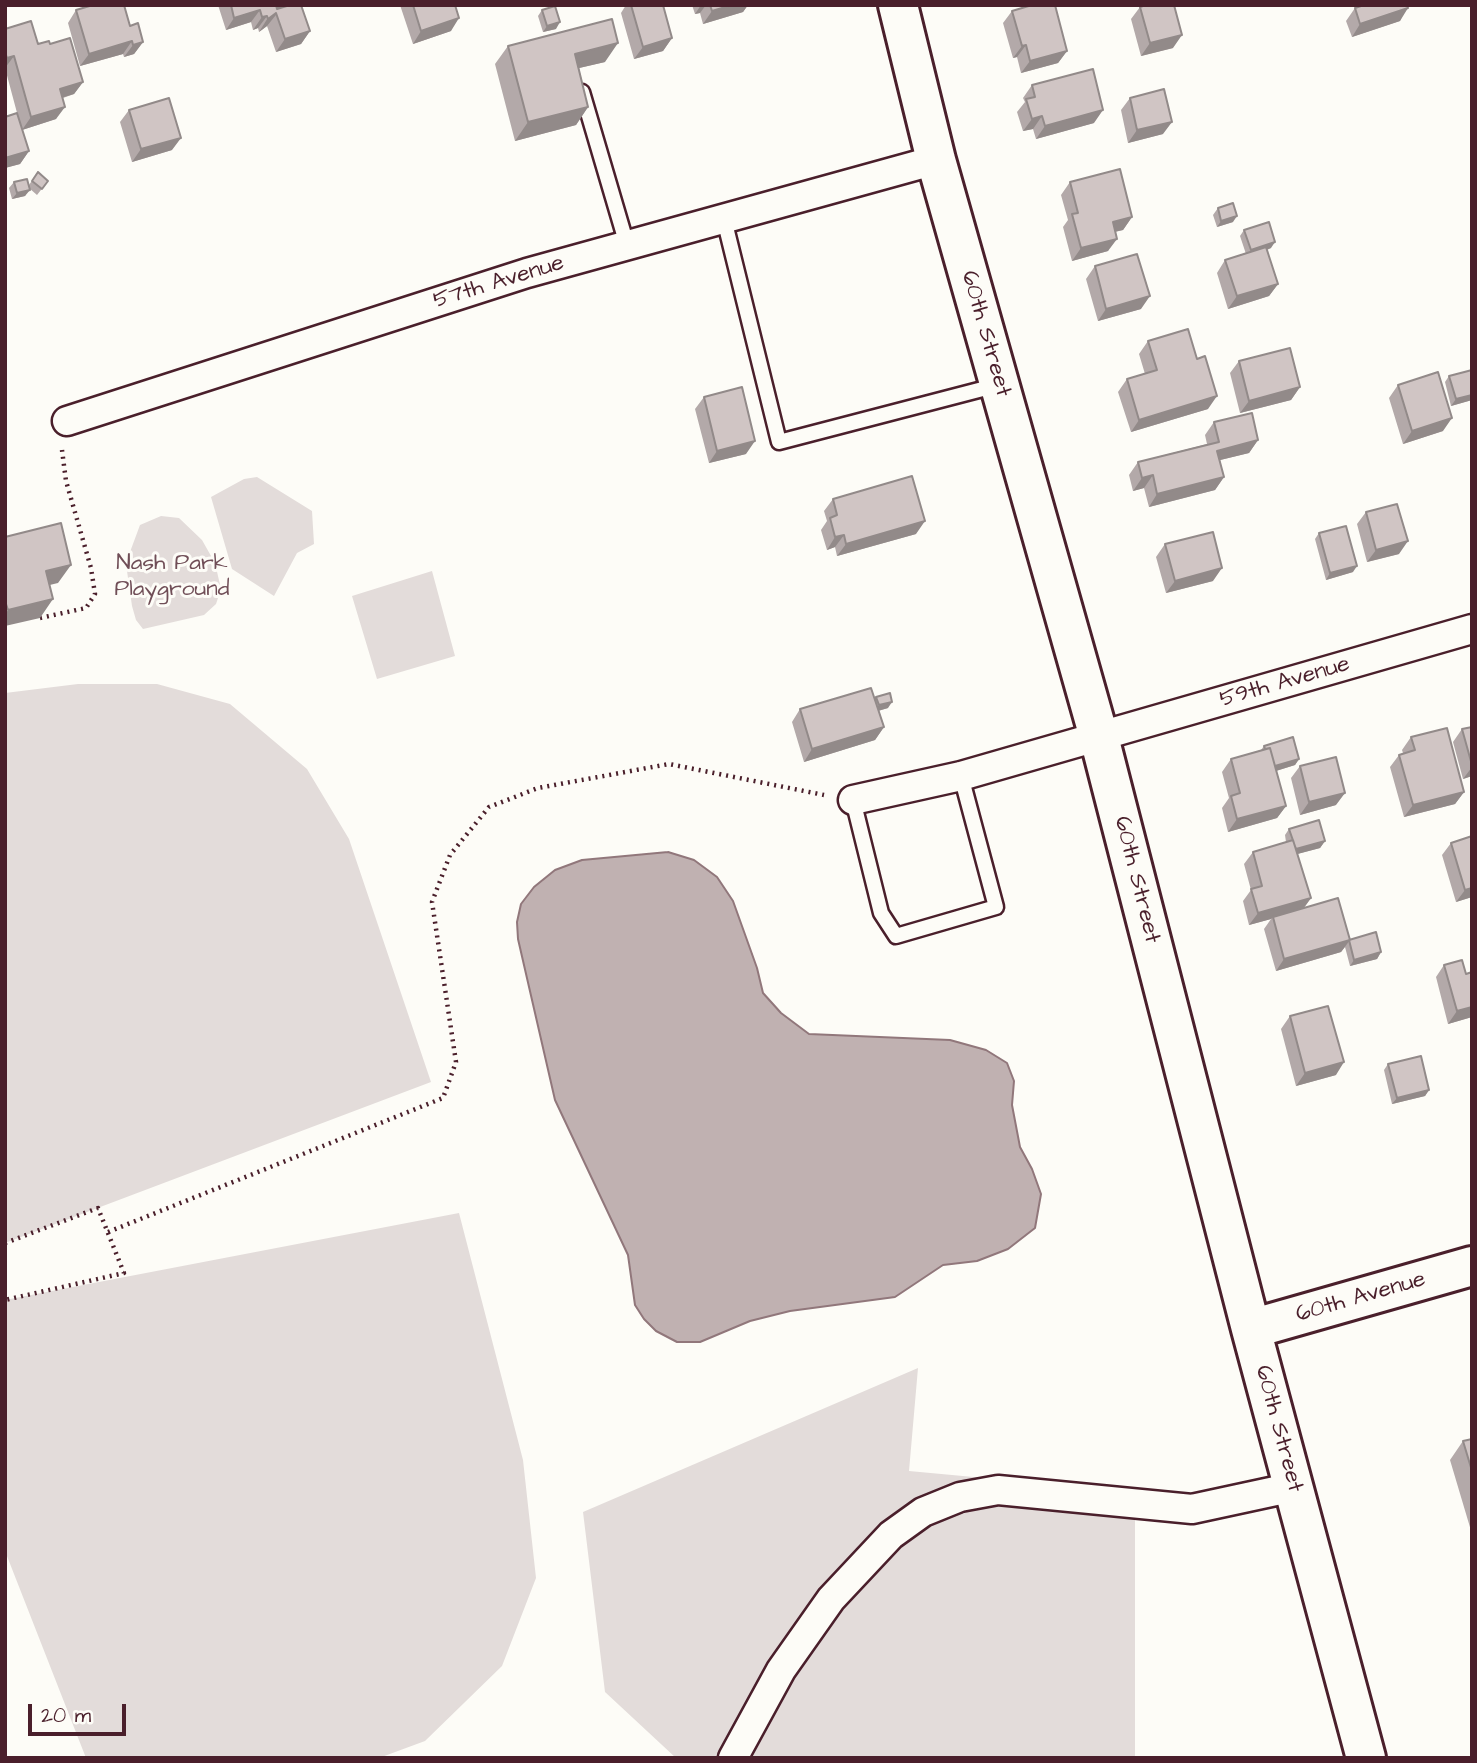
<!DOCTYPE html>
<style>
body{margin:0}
#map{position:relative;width:1477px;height:1763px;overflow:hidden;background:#fdfcf7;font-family:"Architects Daughter",sans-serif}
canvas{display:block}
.frame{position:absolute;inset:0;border:7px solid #4a1f2b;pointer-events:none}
.scale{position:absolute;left:28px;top:1704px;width:98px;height:32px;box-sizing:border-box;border:4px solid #4a1f2b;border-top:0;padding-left:9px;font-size:21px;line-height:24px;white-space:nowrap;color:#4a1f2b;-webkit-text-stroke:5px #fdfcf7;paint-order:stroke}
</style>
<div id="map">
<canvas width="1477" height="1763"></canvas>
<div class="frame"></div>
<div class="scale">20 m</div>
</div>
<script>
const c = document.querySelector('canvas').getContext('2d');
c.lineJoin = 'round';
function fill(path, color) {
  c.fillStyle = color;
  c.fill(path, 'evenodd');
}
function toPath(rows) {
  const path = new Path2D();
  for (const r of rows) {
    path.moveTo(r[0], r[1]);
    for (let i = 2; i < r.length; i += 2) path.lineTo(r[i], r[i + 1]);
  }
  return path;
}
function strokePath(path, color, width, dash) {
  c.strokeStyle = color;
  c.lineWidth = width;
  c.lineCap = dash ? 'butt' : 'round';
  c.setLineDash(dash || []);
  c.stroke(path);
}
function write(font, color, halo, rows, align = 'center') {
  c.font = font + ' "Architects Daughter",sans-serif';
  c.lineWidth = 6;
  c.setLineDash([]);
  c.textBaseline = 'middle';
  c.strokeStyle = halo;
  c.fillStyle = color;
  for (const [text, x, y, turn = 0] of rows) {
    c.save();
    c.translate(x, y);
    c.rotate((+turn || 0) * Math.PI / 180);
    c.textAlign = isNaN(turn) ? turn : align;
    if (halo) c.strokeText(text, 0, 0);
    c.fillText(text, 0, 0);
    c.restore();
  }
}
const green = toPath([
 [257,477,312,511,314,544,297,553,274,596,232,569,211,497,244,479],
 [161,516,179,518,202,540,215,563,221,589,216,604,204,615,143,629,136,620,132,606,127,571,130,552,140,525],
 [432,571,455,656,377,679,352,596],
 [78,684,157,684,230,704,307,769,349,839,431,1082,5,1243,5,693],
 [459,1213,523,1460,536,1578,502,1666,425,1741,379,1758,86,1758,5,1551,5,1300],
 [918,1368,909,1471,1135,1492,1135,1758,676,1758,605,1692,583,1512]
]);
const water = toPath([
 [668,852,694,860,717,877,733,901,757,968,763,993,781,1013,809,1034,950,1040,986,1050,1007,1063,1014,1081,1012,1105,1020,1147,1032,1169,1041,1194,1035,1228,1008,1249,977,1261,943,1265,895,1297,790,1311,750,1321,700,1342,677,1342,656,1331,644,1319,635,1305,628,1255,555,1100,518,939,517,922,521,904,534,887,555,870,582,860,668,852]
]);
const path = toPath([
 [40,618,86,608,95,594,91,568,66,481,62,450],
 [108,1232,443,1098,456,1062,432,902,450,855,489,807,538,788,669,764,824,795],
 [5,1243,98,1208,124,1273,5,1300]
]);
const lane = toPath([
 [582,92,627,245],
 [724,219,779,442,998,385],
 [853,800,881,913,896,936,996,907,961,776]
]);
const street = toPath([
 [67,421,527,273,936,160],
 [853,800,961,776,1472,629],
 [733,1758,781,1670,831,1599,891,1535,923,1512,960,1497,998,1490,1192,1509,1294,1487]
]);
const secondary = toPath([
 [898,5,936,160,1099,737,1251,1329,1366,1758],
 [1251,1329,1472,1266]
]);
const wall = toPath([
 [218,5,284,5,282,8,310,31,301,44,276,52,267,26,259,32,258,28,253,30,251,22,226,30],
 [400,5,455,5,451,31,413,44],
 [626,5,663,5,672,38,663,51,634,59,621,13],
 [692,5,748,5,743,12,703,24,700,13,695,14],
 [1360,5,1407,5,1400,21,1352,37,1346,21,1355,8,1360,7],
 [1140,7,1173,48,1141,56,1131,19],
 [76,10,130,26,143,42,134,54,124,57,123,54,80,66,68,23],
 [542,10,556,29,543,32,538,16],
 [1012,11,1067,51,1058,63,1021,73,1017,57,1013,58,1003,23],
 [5,29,38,44,50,44,83,82,74,94,63,98,56,119,22,130,29,151,20,164,5,168,5,117,20,124,5,68],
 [508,46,605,62,579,68,588,107,576,125,515,141,495,64],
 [1032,85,1094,123,1036,139,1033,129,1023,131,1017,112,1025,102,1023,98],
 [1130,98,1163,134,1128,143,1121,110],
 [129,110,172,150,132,162,120,122],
 [38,172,48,181,37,195,29,188,25,196,12,199,9,188,14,182,29,185],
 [1070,182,1132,217,1123,230,1115,232,1108,251,1072,261,1063,227,1068,220,1061,195],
 [1218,208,1233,222,1217,227,1213,215],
 [1244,230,1271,248,1267,250,1278,284,1269,296,1228,309,1217,273,1225,260,1246,254,1240,236],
 [1095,266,1141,309,1098,321,1086,279],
 [1148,341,1197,359,1208,409,1131,432,1118,392,1127,379,1145,374,1139,354],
 [1239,361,1300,387,1291,400,1240,413,1230,373],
 [1449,376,1472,400,1451,406,1445,382],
 [1398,385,1443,431,1403,444,1389,398],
 [704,397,746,454,709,463,695,409],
 [1214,422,1258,440,1249,453,1220,460,1224,477,1215,490,1149,507,1144,488,1133,491,1129,475,1138,462,1207,444,1205,435],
 [833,499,916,534,837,556,835,547,827,550,821,530,827,521,824,511],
 [1366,512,1399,554,1367,562,1357,524],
 [1319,533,1353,572,1326,580,1315,539],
 [1165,544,1213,581,1166,593,1156,557],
 [876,697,888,708,878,711,884,727,875,740,804,762,792,722,800,709,875,699],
 [1472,727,1472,776,1463,779,1453,742,1462,729],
 [1411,737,1464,792,1455,804,1404,817,1390,767,1399,755,1403,753,1402,750],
 [1264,746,1299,759,1295,765,1276,771,1286,806,1277,818,1228,832,1222,808,1229,798,1222,772,1231,759,1261,750],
 [1300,766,1336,805,1300,815,1291,778],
 [1289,829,1325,841,1320,848,1297,854,1311,898,1304,908,1350,939,1381,952,1377,959,1350,966,1345,947,1341,952,1276,971,1264,929,1271,919,1249,925,1243,901,1251,890,1244,864,1253,852,1286,842,1285,835],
 [1472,836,1472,897,1456,902,1442,855,1451,843],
 [1444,965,1466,974,1472,1017,1448,1024,1436,977],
 [1290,1016,1336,1075,1296,1086,1281,1029],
 [1388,1064,1429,1090,1425,1096,1392,1104,1384,1070],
 [1472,1439,1472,1534,1450,1460,1463,1441]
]);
const shadedWall = toPath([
 [276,5,284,5,267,26,259,32],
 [701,5,706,5,700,13,695,14],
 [732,5,748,5,743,12,703,24,712,11],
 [1408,8,1400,21,1352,37,1360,24],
 [260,10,251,22,226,30,234,18],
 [267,16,258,28,253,30,262,17],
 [459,18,451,31,413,44,421,31],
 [560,22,556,29,543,32,547,26],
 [310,31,301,44,276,52,285,39],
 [1182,35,1173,48,1141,56,1150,43],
 [672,38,663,51,634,59,643,47],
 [132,41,123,54,80,66,89,54],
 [143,42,134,54,124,57,133,45],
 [618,43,605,62,562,72,575,54],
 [1026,45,1017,57,1013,58,1022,46],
 [1067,51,1058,63,1021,73,1030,61],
 [14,56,5,68,5,61,7,58],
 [83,82,74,94,51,101,60,89],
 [65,107,56,119,22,130,31,117],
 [588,107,576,125,515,141,528,122],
 [1103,110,1094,123,1036,139,1045,126],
 [1042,116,1033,129,1023,131,1032,119],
 [1172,122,1163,134,1128,143,1137,130],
 [181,138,172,150,132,162,141,149],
 [29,151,20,164,5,168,5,158],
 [30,190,25,196,12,199,17,193],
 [1237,216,1233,222,1217,227,1221,221],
 [1132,217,1123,230,1104,234,1113,222],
 [1117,239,1108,251,1072,261,1081,248],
 [1275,242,1271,248,1246,257,1251,250],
 [1278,284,1269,296,1228,309,1237,296],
 [1150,296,1141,309,1098,321,1106,309],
 [1300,387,1291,400,1240,413,1249,401],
 [1472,395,1472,400,1451,406,1456,399],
 [1217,396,1208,409,1131,432,1139,420],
 [1452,418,1443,431,1403,444,1412,431],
 [1258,440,1249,453,1208,463,1217,451],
 [755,441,746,454,709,463,717,451],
 [1153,475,1144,488,1133,491,1142,478],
 [1224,477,1215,490,1149,507,1157,494],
 [925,521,916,534,837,556,846,544],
 [844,535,835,547,827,550,835,537],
 [1408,541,1399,554,1367,562,1376,550],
 [71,565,58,583,33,589,46,571],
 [1357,566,1353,572,1326,580,1330,573],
 [1222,568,1213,581,1166,593,1175,581],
 [53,599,40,618,5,626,5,614,8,610],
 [892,702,888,708,874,712,879,705],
 [884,727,875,740,804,762,812,749],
 [1299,759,1295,765,1266,774,1270,768],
 [1472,767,1472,776,1463,779],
 [1464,792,1455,804,1404,817,1413,805],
 [1345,793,1336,805,1300,815,1309,802],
 [1286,806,1277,818,1228,832,1237,819],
 [1325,841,1320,848,1290,856,1294,850],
 [1472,888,1472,897,1456,902,1465,890],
 [1311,898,1302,910,1273,917,1271,919,1249,925,1258,913],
 [1350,940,1341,952,1276,971,1284,959],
 [1381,952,1377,959,1350,966,1354,960],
 [1472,1007,1472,1017,1448,1024,1457,1011],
 [1344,1062,1336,1075,1296,1086,1305,1073],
 [1429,1090,1425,1096,1392,1104,1397,1098]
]);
const building = toPath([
 [93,5,124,5,130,26,138,23,143,42,133,45,132,41,89,54,76,10,93,5],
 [231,5,276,5,277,9,290,5,301,5,310,31,285,39,276,13,268,19,267,16,262,17,260,10,234,18,231,5],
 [413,5,455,5,459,18,421,31,413,5],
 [631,5,663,5,672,38,643,47,631,5],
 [710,5,732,5,712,11,710,5],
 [1032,5,1055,5,1067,51,1030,61,1026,45,1022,46,1012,11,1032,5],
 [1146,5,1174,5,1182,35,1150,43,1140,7,1146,5],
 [1364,5,1407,5,1408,8,1360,24,1355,8,1364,5],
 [555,6,560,22,547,26,542,10,555,6],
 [612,19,618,43,575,54,588,107,528,122,508,46,612,19],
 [31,21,38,44,49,41,50,44,70,38,83,82,60,89,65,107,31,117,14,56,7,58,5,52,5,29,31,21],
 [1093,69,1103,110,1045,126,1042,116,1032,119,1026,99,1035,97,1032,85,1093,69],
 [1164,89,1172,122,1137,130,1130,98,1164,89],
 [169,98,181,138,141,149,129,110,169,98],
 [17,113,29,151,5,158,5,117,17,113],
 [1120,169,1132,217,1113,222,1117,239,1081,248,1072,214,1078,213,1070,182,1120,169],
 [38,172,48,181,42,189,32,181,38,172],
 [27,179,30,190,17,193,14,182,27,179],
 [1233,203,1237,216,1221,221,1218,208,1233,203],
 [1269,222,1275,242,1251,250,1244,230,1269,222],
 [1266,247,1278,284,1237,296,1225,260,1266,247],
 [1137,254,1150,296,1106,309,1095,266,1137,254],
 [1188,329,1197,359,1205,356,1217,396,1139,420,1127,379,1157,370,1148,341,1188,329],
 [1290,348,1300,387,1249,401,1239,361,1290,348],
 [1472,370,1472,395,1456,399,1449,376,1472,370],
 [1438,372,1452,418,1412,431,1398,385,1438,372],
 [742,387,755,441,717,451,704,397,742,387],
 [1252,413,1258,440,1217,451,1224,477,1157,494,1153,475,1142,478,1138,462,1219,442,1214,422,1252,413],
 [912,476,925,521,846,544,844,535,835,537,830,518,837,515,833,499,912,476],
 [1397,504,1408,541,1376,550,1366,512,1397,504],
 [61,523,71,565,46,571,53,599,8,610,5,601,5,537,61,523],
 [1346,526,1357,566,1330,573,1319,533,1346,526],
 [1213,532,1222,568,1175,581,1165,544,1213,532],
 [871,688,884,727,812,749,800,709,871,688],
 [890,693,892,702,879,705,876,697,890,693],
 [1472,727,1472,765,1462,729,1472,727],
 [1447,728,1464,792,1413,805,1399,755,1415,750,1411,737,1447,728],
 [1293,737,1299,759,1275,766,1270,748,1265,749,1264,746,1293,737],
 [1270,748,1286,806,1237,819,1231,796,1240,793,1231,759,1270,748],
 [1336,757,1345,793,1309,802,1300,766,1336,757],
 [1319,820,1325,841,1296,849,1289,829,1319,820],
 [1472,836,1472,888,1465,890,1451,843,1472,836],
 [1293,840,1311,898,1258,913,1251,889,1262,886,1253,852,1293,840],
 [1338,898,1350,940,1284,959,1273,917,1338,898],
 [1376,932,1381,952,1354,960,1349,940,1376,932],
 [1462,960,1466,974,1472,972,1472,1007,1457,1011,1444,965,1462,960],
 [1328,1006,1344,1062,1305,1073,1290,1016,1328,1006],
 [1421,1056,1429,1090,1397,1098,1388,1064,1421,1056],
 [1472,1439,1472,1471,1463,1441,1472,1439]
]);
const streetNames = [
 ["57th Avenue",499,283,-17],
 ["60th Street",985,334,74],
 ["59th Avenue",1285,683,-16],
 ["60th Street",1136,880,76],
 ["60th Avenue",1361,1298,-16],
 ["60th Street",1278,1429,75]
];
const parkNames = [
 ["Nash Park",172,564],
 ["Playground",172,590]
];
fill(green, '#e3dcda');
fill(water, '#c0b1b1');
strokePath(water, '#91777b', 2);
strokePath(lane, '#4a1f2b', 19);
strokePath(street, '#4a1f2b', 33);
strokePath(secondary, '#4a1f2b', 44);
strokePath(path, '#4a1f2b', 4.5, [2, 5]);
strokePath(lane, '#fdfcf7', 14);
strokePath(street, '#fdfcf7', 28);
strokePath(secondary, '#fdfcf7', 38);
fill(wall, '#b3a9a9');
fill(shadedWall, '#928a89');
fill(building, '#d0c5c4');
strokePath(building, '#928a89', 2);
write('23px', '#4a1f2b', '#fdfcf7', streetNames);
write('23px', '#704e57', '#fdfcf7', parkNames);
</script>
